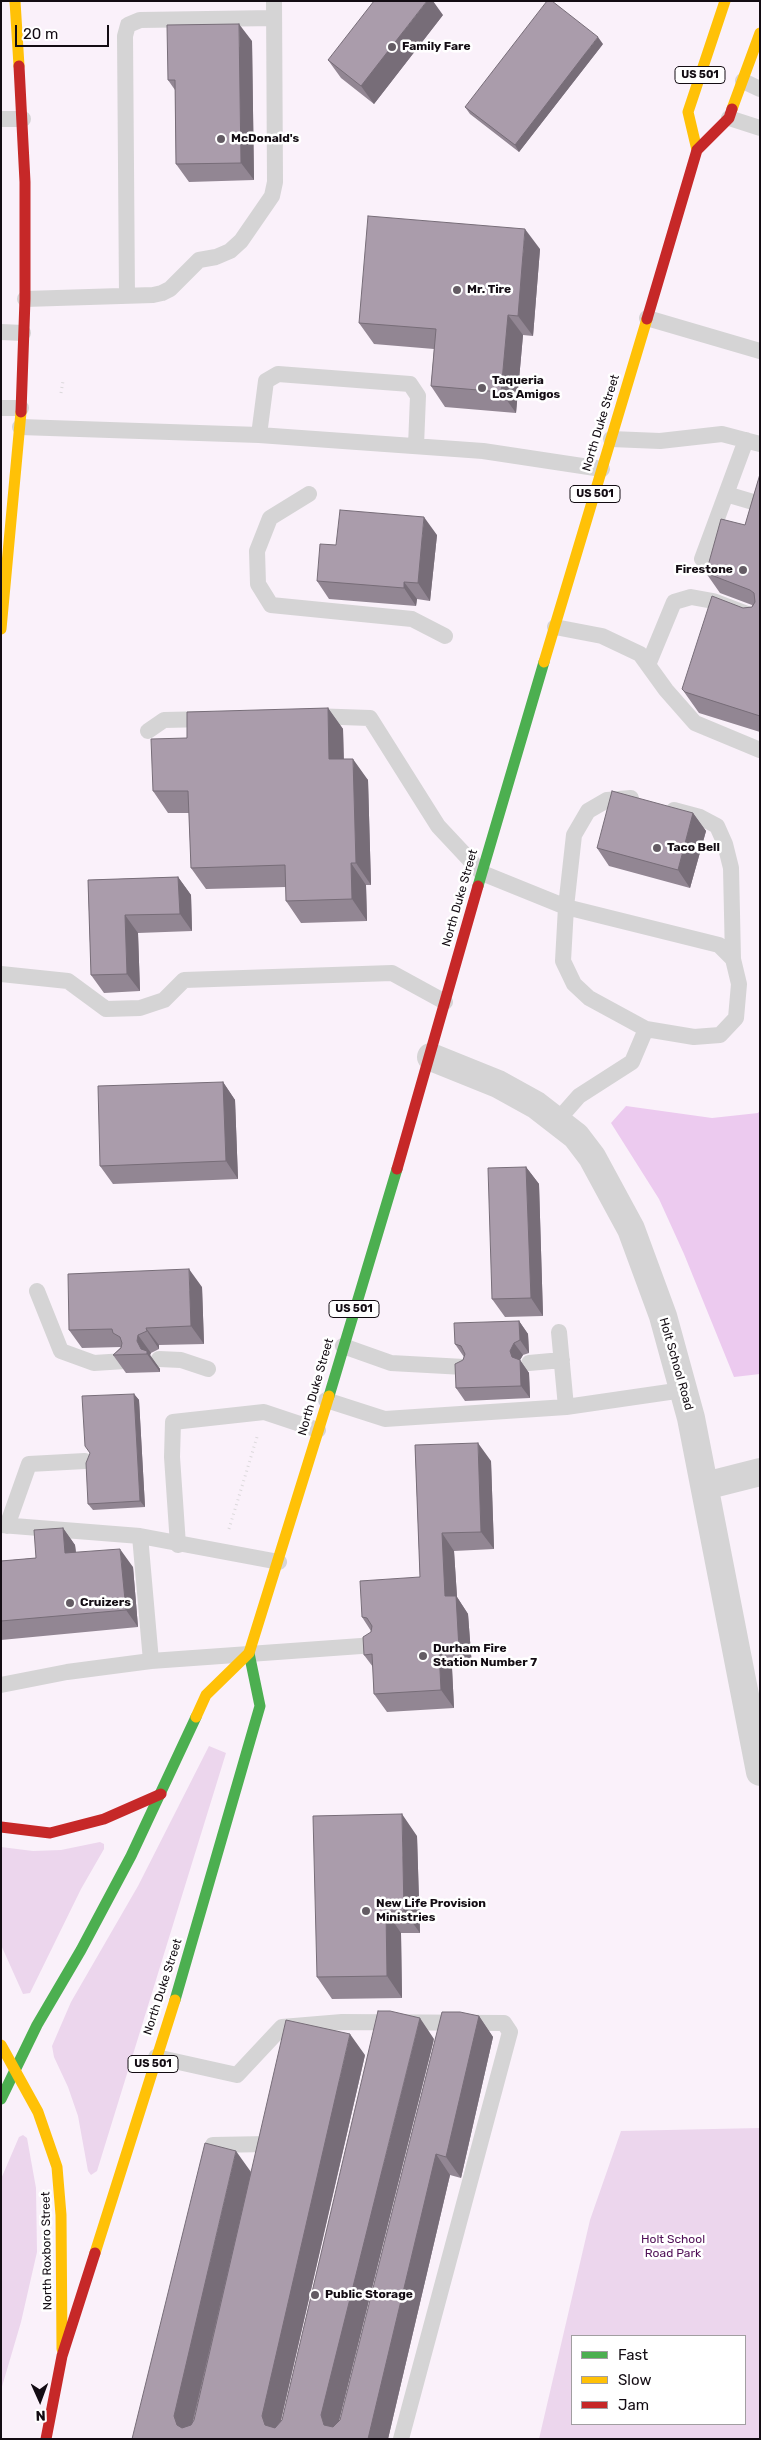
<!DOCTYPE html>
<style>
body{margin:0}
#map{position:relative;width:761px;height:2440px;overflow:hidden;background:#faf1fa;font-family:Rubik,sans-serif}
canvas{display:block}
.frame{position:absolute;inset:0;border:2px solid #130c13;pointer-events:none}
.legend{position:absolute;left:571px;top:2335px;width:175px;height:90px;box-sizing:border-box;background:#fff;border:1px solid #a19ea1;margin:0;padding:6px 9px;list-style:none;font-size:15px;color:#130c13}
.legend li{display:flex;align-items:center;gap:10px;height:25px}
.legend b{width:25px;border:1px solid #a19ea1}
.north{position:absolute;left:15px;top:2375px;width:50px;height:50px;-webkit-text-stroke:4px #fff;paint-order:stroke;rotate:178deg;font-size:14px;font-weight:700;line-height:20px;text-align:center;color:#130c13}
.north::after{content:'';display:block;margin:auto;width:18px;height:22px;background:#130c13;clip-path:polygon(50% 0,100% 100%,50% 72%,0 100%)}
.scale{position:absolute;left:15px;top:25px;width:94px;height:22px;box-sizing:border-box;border:2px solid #130c13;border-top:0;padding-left:6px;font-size:15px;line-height:18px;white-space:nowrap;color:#130c13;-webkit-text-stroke:4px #fff;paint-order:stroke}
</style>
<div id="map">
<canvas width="761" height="2440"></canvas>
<div class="frame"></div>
<ul class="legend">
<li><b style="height:6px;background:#4caf50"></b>Fast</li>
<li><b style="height:6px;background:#ffc107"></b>Slow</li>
<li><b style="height:6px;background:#c62828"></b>Jam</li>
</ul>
<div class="north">N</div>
<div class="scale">20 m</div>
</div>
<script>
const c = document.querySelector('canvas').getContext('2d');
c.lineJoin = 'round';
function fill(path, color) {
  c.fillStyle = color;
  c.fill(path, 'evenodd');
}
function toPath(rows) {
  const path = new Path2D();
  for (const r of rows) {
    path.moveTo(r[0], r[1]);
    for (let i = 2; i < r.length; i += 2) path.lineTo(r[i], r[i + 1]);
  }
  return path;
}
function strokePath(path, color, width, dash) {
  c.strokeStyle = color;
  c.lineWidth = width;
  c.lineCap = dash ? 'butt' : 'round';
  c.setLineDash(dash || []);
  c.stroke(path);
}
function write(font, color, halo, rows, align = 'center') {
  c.font = font + ' Rubik,sans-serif';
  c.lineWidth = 5;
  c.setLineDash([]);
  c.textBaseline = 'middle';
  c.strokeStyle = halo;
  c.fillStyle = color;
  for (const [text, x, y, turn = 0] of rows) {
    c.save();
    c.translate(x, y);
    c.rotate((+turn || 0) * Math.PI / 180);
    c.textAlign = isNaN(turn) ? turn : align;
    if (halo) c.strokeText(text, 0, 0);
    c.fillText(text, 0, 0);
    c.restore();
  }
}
const green = toPath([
 [209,1746,226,1753,97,2171,91,2175,88,2171,78,2116,68,2087,54,2057,52,2046,71,2002,138,1886],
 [100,1842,104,1844,104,1849,81,1889,30,1993,23,1994,1,1945,1,1847,33,1851,61,1850],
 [760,2128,760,2439,539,2439,590,2220,621,2131],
 [572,2336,745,2336,745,2424,572,2424],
 [23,2135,27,2138,36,2188,37,2252,21,2322,1,2390,1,2179,19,2137]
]);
const forest = toPath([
 [626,1106,712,1118,758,1113,760,1110,760,1374,734,1377,684,1254,659,1199,611,1123]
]);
const path = toPath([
 [61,393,63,381],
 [229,1529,257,1437]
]);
const lane = toPath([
 [743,81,760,89],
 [729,118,760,128],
 [1,119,23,119],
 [127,296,125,36,128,25,140,20,274,18],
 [25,299,153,295,162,293,170,289,199,260,216,257,230,251,241,241,272,196,275,182,274,1],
 [647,318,760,351],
 [1,332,23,333],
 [1,408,21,408],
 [20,427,259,435,483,451,602,469],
 [259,435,266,381,278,374,410,384,418,396,416,446],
 [611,439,660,441,722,434,760,444],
 [309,494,270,518,257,551,258,584,271,605,412,619,445,636],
 [726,494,760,504],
 [702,559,746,440],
 [555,627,602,636,640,654,666,690,695,723,760,750],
 [648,665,674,602,691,597,713,601,760,619],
 [312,716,370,718,438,826,482,873,566,907,719,945,733,959,739,984,736,1018,720,1035,694,1037,646,1029,589,998,574,984,563,961,566,907,574,835,588,811,607,800,631,798],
 [148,731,164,720,208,719],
 [674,810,700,817,717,826,725,844,731,868,733,959],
 [1,974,68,981,106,1009,140,1008,164,1000,184,980,392,973,445,1002],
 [557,1121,579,1096,632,1062,646,1029],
 [37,1291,61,1351,94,1363,125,1361],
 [559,1332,566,1407],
 [343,1346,391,1363,464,1367],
 [159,1359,181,1360,208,1369],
 [529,1363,562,1360],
 [326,1400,385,1419,566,1407,683,1390],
 [1,1525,140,1536,279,1562],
 [7,1526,29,1464,85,1461],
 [140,1536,151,1661],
 [178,1545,172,1457,173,1422,264,1412,318,1430],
 [1,1685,67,1672,151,1661,375,1645],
 [156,2057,237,2075,282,2027,342,2022,504,2023,510,2032,401,2439],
 [208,2165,213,2145,268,2144,266,2154]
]);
const street = toPath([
 [431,1057,498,1084,536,1105,576,1136,592,1157,631,1229,663,1316,691,1418,760,1772],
 [705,1486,760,1472]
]);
const fast = toPath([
 [478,886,544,662],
 [329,1396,397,1169],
 [175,2000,260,1706,249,1653],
 [1,2099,37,2025,81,1950,131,1856,196,1717]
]);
const slow = toPath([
 [15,1,19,66],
 [732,109,760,33],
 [697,150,688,112,725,1],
 [1,629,21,412],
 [544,662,647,319],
 [196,1717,206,1695,249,1653,329,1396],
 [1,2045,38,2112,57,2167,61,2215,62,2349],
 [95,2253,175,2000]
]);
const jam = toPath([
 [19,66,25,182,25,299,21,412],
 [647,319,697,150,729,118,732,109],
 [397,1169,478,886],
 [1,1827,50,1833,104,1819,161,1794],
 [46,2439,62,2356,95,2253]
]);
const wall = toPath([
 [443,15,374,104,341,78,328,60],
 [252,41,254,180,189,182,176,164,175,90,168,80],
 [603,44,519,152,470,114,465,107],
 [540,249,533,336,523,335,516,413,445,407,431,386,434,349,374,344,359,323],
 [760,474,760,732,699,713,682,689,743,608,752,607,752,605,720,593,706,573,745,525],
 [437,535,430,601,417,599,416,606,329,599,317,581,336,545],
 [328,708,343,729,344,759,368,780,371,885,366,885,367,921,301,923,286,901,286,887,206,889,191,868,189,813,168,813,153,791,187,738],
 [693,813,706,831,690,888,609,866,597,848],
 [178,877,191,895,192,931,138,933,140,991,104,993,91,975,88,880],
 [223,1082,235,1100,238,1179,113,1184,100,1166],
 [526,1167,539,1184,543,1316,505,1317,492,1299],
 [202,1287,204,1344,159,1345,159,1349,151,1353,150,1355,160,1369,160,1372,126,1373,113,1355,121,1347,82,1348,69,1330],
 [519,1321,528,1334,529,1353,523,1355,520,1360,529,1373,530,1398,465,1401,456,1388,464,1357,455,1344],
 [134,1394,139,1400,145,1507,93,1510,88,1504],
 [415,1445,491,1461,494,1549,454,1551,457,1597,468,1614,472,1667,452,1668,454,1708,387,1712,374,1694,373,1667,364,1655,371,1631,362,1617,420,1577],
 [63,1528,75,1545,76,1553,133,1567,138,1627,1,1640,1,1561,36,1558],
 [417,1836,420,1933,401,1933,402,1998,332,1999,317,1977],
 [479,2016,493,2037,461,2178,450,2175,388,2439,132,2439,251,2172,365,2055,281,2421,282,2420,434,2039,339,2421,340,2420],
 [232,2256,194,2420,193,2423]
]);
const shadedWall = toPath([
 [427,1,433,1,443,15,374,104,361,86],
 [239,24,252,41,254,180,241,163],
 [598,37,603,44,519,152,515,145],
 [525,229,540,249,533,336,518,316],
 [508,315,523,335,516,413,501,392],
 [424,517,437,535,430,601,418,583],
 [404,582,417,599,416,606,404,588],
 [328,708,343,729,344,781,329,759],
 [353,759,368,780,371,885,356,863],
 [693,813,706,831,690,888,678,870],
 [351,863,366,885,367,921,352,899],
 [178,877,191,895,192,931,180,914],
 [125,915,138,933,140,991,127,974],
 [223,1082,235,1100,238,1179,226,1161],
 [526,1167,539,1184,543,1316,531,1298],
 [189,1269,202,1287,204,1344,191,1326],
 [519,1321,528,1334,529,1353,520,1340],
 [146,1328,159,1345,159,1349,147,1331],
 [138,1335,151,1353,150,1355,160,1369,160,1372,147,1354,141,1349,137,1341],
 [514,1343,523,1355,520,1360,529,1373,530,1398,521,1386,510,1351],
 [134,1394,139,1400,145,1507,140,1501],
 [478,1443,491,1461,494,1549,481,1532],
 [63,1528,75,1545,78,1571,65,1553],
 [442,1533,454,1551,457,1597,468,1614,472,1667,459,1649,445,1596],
 [120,1549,133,1567,138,1627,126,1610],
 [439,1650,452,1668,454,1708,441,1690],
 [402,1814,417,1836,420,1933,404,1911],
 [386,1911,401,1933,402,1998,387,1976],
 [479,2016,493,2037,461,2178,446,2157],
 [420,2018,434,2039,335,2437,324,2425,321,2415],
 [350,2034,365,2055,277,2437,265,2425,262,2416],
 [236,2151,251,2172,189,2437,177,2425,174,2416],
 [436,2154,450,2175,388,2439,368,2439]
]);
const building = toPath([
 [374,1,427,1,361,86,328,60,374,1],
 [547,1,552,1,598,37,515,145,465,107,547,1],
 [239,24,241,163,176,164,175,80,168,80,167,25,239,24],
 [368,216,525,229,518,316,508,315,501,392,431,386,436,329,359,323,368,216],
 [760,474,760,716,685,692,682,689,712,596,743,608,752,607,755,602,754,593,750,590,706,573,721,519,745,525,760,474],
 [340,510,424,517,418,583,404,582,404,588,317,581,320,544,336,545,340,510],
 [328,708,329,759,353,759,356,863,351,863,352,899,286,901,285,865,191,868,188,791,153,791,151,739,187,738,187,712,328,708],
 [612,791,693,813,678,870,597,848,612,791],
 [178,877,180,914,125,915,127,974,91,975,88,880,178,877],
 [223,1082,226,1161,100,1166,98,1086,223,1082],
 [526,1167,531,1298,492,1299,488,1168,526,1167],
 [189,1269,191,1326,146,1328,147,1331,138,1335,137,1341,141,1349,147,1351,147,1354,113,1355,121,1348,122,1343,120,1337,113,1333,112,1329,69,1330,68,1274,189,1269],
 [519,1321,520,1340,514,1343,510,1351,512,1357,520,1360,521,1386,456,1388,455,1364,463,1360,465,1354,461,1346,455,1344,454,1323,519,1321],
 [134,1394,140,1501,88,1504,86,1463,90,1453,85,1446,82,1396,134,1394],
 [478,1443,481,1532,442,1533,445,1596,456,1596,459,1649,439,1650,441,1690,374,1694,372,1654,364,1655,363,1637,371,1632,372,1626,367,1618,362,1617,360,1581,420,1577,415,1445,478,1443],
 [63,1528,65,1553,120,1549,126,1610,1,1621,1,1561,36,1558,34,1530,63,1528],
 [402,1814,404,1911,386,1911,387,1976,317,1977,313,1816,402,1814],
 [378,2011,390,2011,420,2018,321,2415,324,2425,333,2427,340,2420,442,2012,460,2012,479,2016,446,2157,436,2154,368,2439,132,2439,205,2143,236,2151,174,2416,177,2425,182,2428,191,2425,194,2420,286,2020,350,2034,262,2416,265,2425,275,2428,282,2420,378,2011]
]);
const markers = [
 [392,47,5,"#645c64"],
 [221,139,5,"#645c64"],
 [457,290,5,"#645c64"],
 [482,388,5,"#645c64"],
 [743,570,5,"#645c64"],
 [657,848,5,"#645c64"],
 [70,1603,5,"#645c64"],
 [423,1656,5,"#645c64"],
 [366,1911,5,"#645c64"],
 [315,2295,5,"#645c64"]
];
const shields = [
 [700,75,50],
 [595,494,50],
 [354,1309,50],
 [153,2064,50]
];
const shieldNames = [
 ["US 501",700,75],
 ["US 501",595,494],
 ["US 501",354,1309],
 ["US 501",153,2064]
];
const poiNames = [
 ["Family Fare",402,47],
 ["McDonald's",231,139],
 ["Mr. Tire",467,290],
 ["Taqueria",492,381],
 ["Los Amigos",492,395],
 ["Firestone",733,570,"right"],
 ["Taco Bell",667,848],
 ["Cruizers",80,1603],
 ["Durham Fire",433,1649],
 ["Station Number 7",433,1663],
 ["New Life Provision",376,1904],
 ["Ministries",376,1918],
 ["Public Storage",325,2295]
];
const streetNames = [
 ["North Duke Street",601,423,-73],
 ["North Duke Street",460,898,-74],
 ["Holt School Road",676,1364,74],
 ["North Duke Street",316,1387,-74],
 ["North Duke Street",163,1987,-72],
 ["North Roxboro Street",47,2251,-91]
];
const parkNames = [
 ["Holt School",673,2240],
 ["Road Park",673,2254]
];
fill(green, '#ecd6ed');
fill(forest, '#eccaef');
strokePath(path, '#dcd9dc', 3, [1, 4]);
strokePath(lane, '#d5d4d5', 16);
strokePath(street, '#d5d4d5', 28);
strokePath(fast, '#4caf50', 11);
strokePath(slow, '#ffc107', 11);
strokePath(jam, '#c62828', 11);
fill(wall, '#928693');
fill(shadedWall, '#776d78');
fill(building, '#aa9cab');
strokePath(building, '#776d78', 1);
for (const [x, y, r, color] of markers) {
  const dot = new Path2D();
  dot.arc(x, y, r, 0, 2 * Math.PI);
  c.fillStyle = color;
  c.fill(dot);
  strokePath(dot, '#fff', 2);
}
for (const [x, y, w] of shields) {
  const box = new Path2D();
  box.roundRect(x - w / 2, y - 8.5, w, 17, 4);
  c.fillStyle = '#fff';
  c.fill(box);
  strokePath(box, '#130c13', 1);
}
write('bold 11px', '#130c13', null, shieldNames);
write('bold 12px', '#130c13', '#fff', poiNames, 'left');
write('12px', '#130c13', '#fff', streetNames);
write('12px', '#501057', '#fff', parkNames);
</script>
